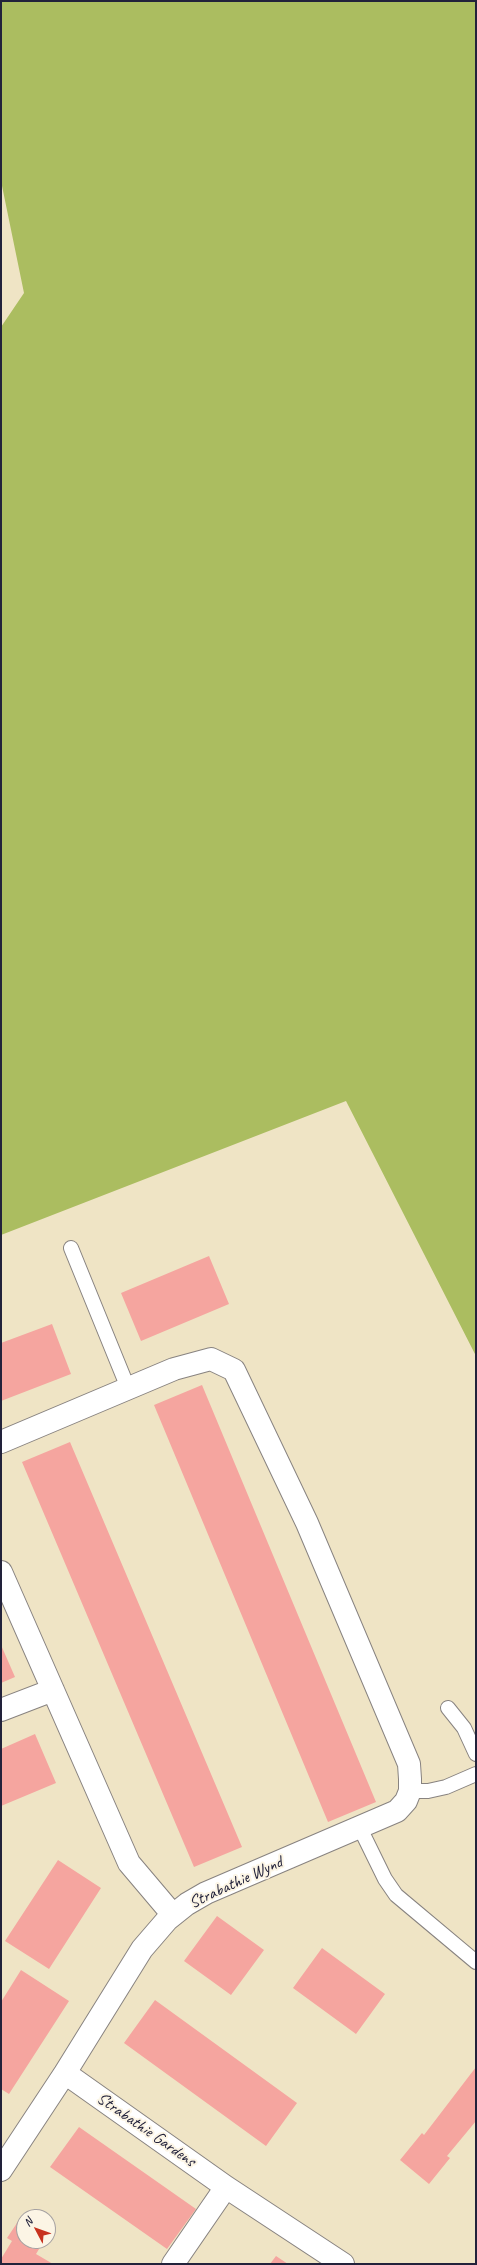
<!DOCTYPE html>
<style>
body{margin:0}
#map{position:relative;width:477px;height:2265px;overflow:hidden;background:#efe4c5;font-family:Caveat,sans-serif}
canvas{display:block}
.frame{position:absolute;inset:0;border:2px solid #22223b;pointer-events:none}
.north{position:absolute;left:16px;top:2209px;width:40px;height:40px;box-sizing:border-box;background:#fcf5e5;border:1px solid #a5a1a1;border-radius:50%;rotate:311deg;font-size:11px;font-weight:700;line-height:16px;text-align:center;color:#22223b}
.north::after{content:'';display:block;margin:auto;width:14px;height:18px;background:#c8321e;clip-path:polygon(50% 0,100% 100%,50% 72%,0 100%)}
</style>
<div id="map">
<canvas width="477" height="2265"></canvas>
<div class="frame"></div>
<div class="north">N</div>
</div>
<script>
const c = document.querySelector('canvas').getContext('2d');
c.lineJoin = 'round';
function fill(path, color) {
  c.fillStyle = color;
  c.fill(path, 'evenodd');
}
function toPath(rows) {
  const path = new Path2D();
  for (const r of rows) {
    path.moveTo(r[0], r[1]);
    for (let i = 2; i < r.length; i += 2) path.lineTo(r[i], r[i + 1]);
  }
  return path;
}
function strokePath(path, color, width, dash) {
  c.strokeStyle = color;
  c.lineWidth = width;
  c.lineCap = dash ? 'butt' : 'round';
  c.setLineDash(dash || []);
  c.stroke(path);
}
function write(font, color, halo, rows, align = 'center') {
  c.font = font + ' Caveat,sans-serif';
  c.lineWidth = 4;
  c.setLineDash([]);
  c.textBaseline = 'middle';
  c.strokeStyle = halo;
  c.fillStyle = color;
  for (const [text, x, y, turn = 0] of rows) {
    c.save();
    c.translate(x, y);
    c.rotate((+turn || 0) * Math.PI / 180);
    c.textAlign = isNaN(turn) ? turn : align;
    if (halo) c.strokeText(text, 0, 0);
    c.fillText(text, 0, 0);
    c.restore();
  }
}
const green = toPath([
 [1,1,476,1,476,1356,346,1101,1,1235,1,327,24,293,1,181]
]);
const building = toPath([
 [209,1256,229,1304,141,1341,121,1293],
 [52,1324,71,1374,1,1401,1,1343],
 [202,1385,376,1802,328,1822,154,1405],
 [70,1442,242,1847,194,1867,22,1462],
 [1,1645,15,1677,1,1683],
 [35,1734,56,1783,1,1806,1,1749],
 [58,1860,101,1888,49,1969,5,1941],
 [217,1916,264,1950,231,1995,184,1961],
 [322,1948,385,1994,356,2034,293,1988],
 [21,1970,69,2001,9,2094,1,2089,1,2002],
 [155,2000,297,2103,266,2146,124,2043],
 [476,2067,476,2121,447,2156,450,2158,429,2184,400,2160,422,2133,424,2135],
 [79,2127,196,2209,167,2249,50,2167],
 [19,2220,24,2223,24,2241,44,2241,36,2254,53,2264,1,2264,1,2259,12,2241,7,2238],
 [276,2256,288,2264,270,2264]
]);
const lane = toPath([
 [71,1248,128,1388],
 [448,1708,464,1728,476,1754],
 [410,1791,428,1791,446,1787,476,1774],
 [360,1828,385,1879,396,1895,476,1962]
]);
const street = toPath([
 [1,1442,174,1369,211,1359,234,1370,307,1523,409,1764,410,1779,410,1791,406,1801,397,1811,206,1893,187,1904,167,1920,142,1949,65,2073,1,2170],
 [1,1572,129,1863,173,1915],
 [1,1710,53,1690],
 [65,2073,226,2187,343,2264],
 [173,2264,226,2187]
]);
const streetNames = [
 ["Strabathie Wynd",236,1883,-25],
 ["Strabathie Gardens",146,2130,35]
];
fill(green, '#abbd60');
fill(building, '#f5a59f');
strokePath(lane, '#888380', 16);
strokePath(street, '#888380', 24);
strokePath(lane, '#fff', 14);
strokePath(street, '#fff', 22);
write('17px', '#22223b', '#fcf5e5', streetNames);
</script>
